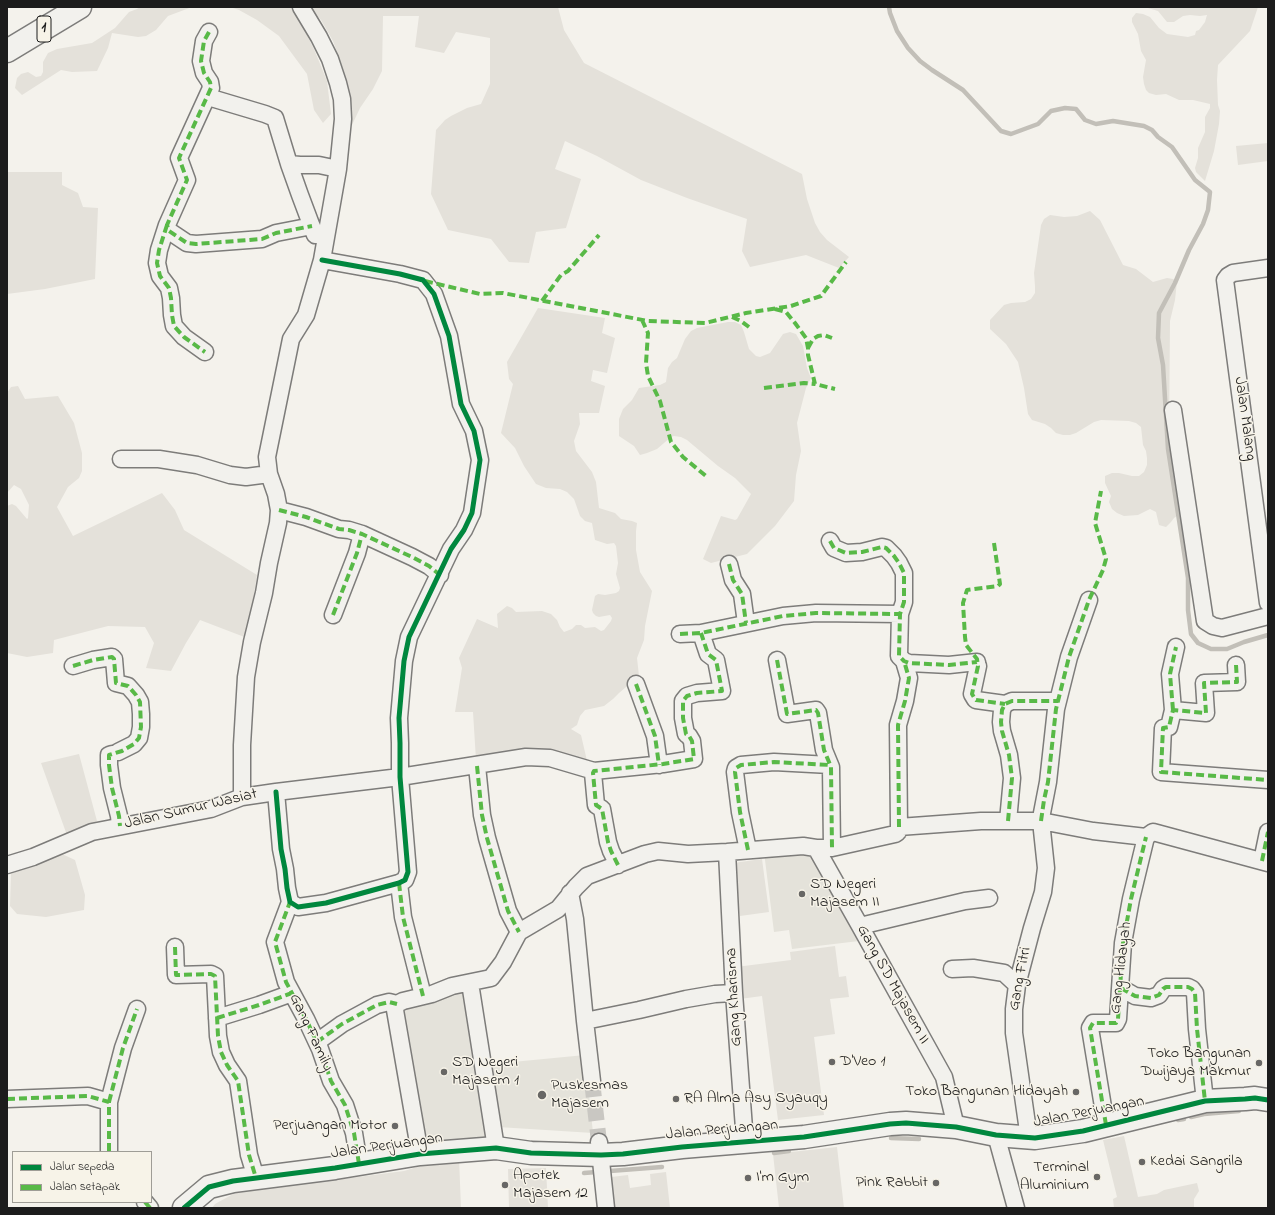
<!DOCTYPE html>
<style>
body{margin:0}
#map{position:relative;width:1275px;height:1215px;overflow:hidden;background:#f4f2ec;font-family:"Indie Flower",sans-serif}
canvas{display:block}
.frame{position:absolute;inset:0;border:8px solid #1c1c1c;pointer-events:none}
.legend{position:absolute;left:12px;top:1151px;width:140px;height:52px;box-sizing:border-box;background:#f7f3e8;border:1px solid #9f9d96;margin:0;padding:5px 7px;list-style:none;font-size:12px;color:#1c1c1c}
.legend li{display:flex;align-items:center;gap:8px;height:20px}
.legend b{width:20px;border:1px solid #9f9d96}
</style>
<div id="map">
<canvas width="1275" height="1215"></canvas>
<div class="frame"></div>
<ul class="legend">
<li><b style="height:5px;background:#00873e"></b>Jalur sepeda</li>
<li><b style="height:5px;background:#58b947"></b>Jalan setapak</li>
</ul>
</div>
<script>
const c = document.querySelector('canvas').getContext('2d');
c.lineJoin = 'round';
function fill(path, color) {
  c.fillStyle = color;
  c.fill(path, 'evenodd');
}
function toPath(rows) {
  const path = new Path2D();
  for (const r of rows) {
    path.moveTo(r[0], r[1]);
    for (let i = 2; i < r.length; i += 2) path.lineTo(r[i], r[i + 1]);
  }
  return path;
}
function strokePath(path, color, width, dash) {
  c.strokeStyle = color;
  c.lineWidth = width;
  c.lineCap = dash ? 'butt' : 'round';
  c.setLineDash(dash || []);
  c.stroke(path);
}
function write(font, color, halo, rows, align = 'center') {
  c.font = font + ' "Indie Flower",sans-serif';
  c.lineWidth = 3;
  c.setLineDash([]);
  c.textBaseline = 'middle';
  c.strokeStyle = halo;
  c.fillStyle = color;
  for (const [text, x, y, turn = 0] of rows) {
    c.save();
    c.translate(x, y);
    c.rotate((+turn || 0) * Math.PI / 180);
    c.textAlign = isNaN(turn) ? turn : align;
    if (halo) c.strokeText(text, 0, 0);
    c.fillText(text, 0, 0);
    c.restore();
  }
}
const built = toPath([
 [808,850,859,941,792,949,789,930,774,932,764,852],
 [459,990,466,994,489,1139,454,1139,420,1144,399,1005],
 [585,1055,593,1133,498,1127,492,1064]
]);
const green = toPath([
 [140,7,192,7,168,16,156,30,146,36,138,37,112,33,108,48,97,71,72,72,61,70,22,95,15,88,17,78,21,74,28,72,36,77,41,76,43,72,43,62,48,53,57,49,92,43,115,28,129,12,137,9],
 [230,7,293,7,314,49,327,81,331,114,323,123,314,110,307,74,279,36,257,20,239,10],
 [309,7,558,7,564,30,584,63,802,174,807,199,815,223,820,232,827,240,849,257,839,268,806,255,750,267,742,251,747,219,687,198,641,180,597,156,565,141,555,169,581,179,566,228,536,232,529,263,509,262,491,239,448,230,431,194,436,130,445,120,451,116,467,108,481,104,490,84,490,38,456,32,444,53,415,47,419,16,383,16,382,71,373,89,360,108,352,125,347,125,347,95,343,69,333,41,321,20],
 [1147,7,1258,7,1250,31,1218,65,1217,80,1218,105,1220,111,1219,124,1214,151,1205,181,1196,172,1195,168,1198,158,1198,148,1205,132,1205,117,1210,108,1210,104,1193,100,1179,100,1166,94,1156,95,1149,93,1146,90,1144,84,1143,77,1146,60,1141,51,1138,34,1132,22,1132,18,1136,13,1143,14,1150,17,1159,28,1167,34,1188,37,1195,35,1196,31,1199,30,1205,22,1207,15,1200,16,1190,15,1183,16,1174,22,1167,22,1158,11,1148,8],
 [1268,143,1268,161,1238,165,1236,146],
 [7,172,62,172,62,185,78,193,83,207,98,208,95,279,45,289,7,294],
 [1090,211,1100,220,1123,265,1136,269,1153,282,1167,278,1173,279,1177,281,1175,300,1170,321,1169,435,1180,514,1174,518,1171,522,1166,527,1159,525,1156,512,1150,509,1138,515,1124,516,1117,513,1112,509,1109,502,1111,496,1105,483,1105,476,1112,473,1119,473,1132,476,1139,476,1144,472,1147,465,1147,458,1146,451,1143,445,1141,427,1136,423,1129,421,1101,420,1094,422,1076,433,1070,435,1063,435,1056,433,1051,428,1045,424,1032,420,1028,414,1024,388,1018,362,1006,344,990,329,990,320,1004,305,1011,303,1025,302,1031,299,1035,293,1035,286,1034,273,1041,225,1044,219,1050,215,1064,217,1077,216],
 [538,308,605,318,602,333,615,338,607,373,593,370,591,381,605,386,599,413,579,413,580,424,574,441,576,451,592,472,596,482,599,508,615,513,621,519,632,521,637,523,636,531,636,550,640,572,652,591,645,626,644,640,637,658,639,676,619,693,613,699,604,706,585,710,580,716,577,725,571,729,581,735,588,765,476,760,473,712,455,712,462,668,459,658,477,619,498,628,497,614,507,606,512,608,516,612,542,611,551,614,557,620,560,627,564,632,572,629,576,625,581,625,585,628,595,627,601,631,604,630,611,621,612,618,610,615,599,617,596,616,593,613,592,610,595,596,598,594,605,595,616,593,619,591,620,588,616,574,618,563,616,546,614,543,607,544,595,540,592,523,585,521,580,516,574,499,567,492,560,489,546,488,536,484,524,466,515,448,501,433,513,384,509,379,507,362],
 [728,322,735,322,741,325,744,332,749,349,756,356,760,357,770,353,783,334,790,332,796,334,803,346,807,368,811,378,806,388,797,423,801,451,796,475,794,501,775,526,747,554,711,563,703,559,721,516,735,520,737,519,751,494,735,478,718,466,687,440,681,437,674,436,671,437,657,449,647,453,640,455,634,446,619,436,619,419,623,409,632,400,639,388,660,385,666,382,668,368,672,362,677,358,685,339,691,331,697,328],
 [18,386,25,399,58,396,74,423,82,453,82,471,79,478,68,487,57,507,73,536,162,493,175,510,184,530,257,575,247,638,200,620,186,643,171,671,146,668,154,643,145,627,108,626,54,640,53,653,27,657,7,653,7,506,12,504,16,506,27,519,28,518,29,505,21,489,14,485,7,493,7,393,11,387],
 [79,754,97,821,68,838,41,763],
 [62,854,75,860,85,895,84,910,46,917,17,914,10,906,11,874,36,863],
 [762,859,769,912,740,916,733,863],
 [835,946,839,977,846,976,849,997,830,999,835,1034,814,1037,824,1115,778,1120,762,996,740,999,736,967,791,960,790,952],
 [1124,1136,1138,1197,1157,1194,1164,1190,1197,1183,1199,1191,1194,1199,1194,1208,1114,1208,1113,1199,1117,1197,1103,1140],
 [837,1147,844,1208,779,1208,773,1154],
 [459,1158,461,1208,212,1208,215,1204,235,1193,404,1171,443,1159],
 [546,1168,548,1208,509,1208,508,1169],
 [666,1172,670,1208,614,1208,611,1177,628,1175,630,1188,651,1185,650,1174]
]);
const stream = toPath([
 [889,7,890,13,897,31,908,48,920,61,932,70,963,90,1001,131,1011,134,1038,124,1051,111,1065,108,1076,109,1085,120,1096,124,1113,121,1144,126,1152,130,1158,137,1172,147,1195,180,1210,192,1208,210,1203,224,1189,250,1175,283,1159,313,1158,338,1163,365,1168,449,1188,578,1188,610,1191,634,1198,643,1211,649,1227,649,1244,642,1268,635],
 [1191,1117,1204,1114,1239,1111],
 [1178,1120,1184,1119],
 [891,1138,919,1139],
 [774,1153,789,1151],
 [584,1173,662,1167]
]);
const streetTunnel = toPath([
 [592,1081,599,1142]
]);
const street = toPath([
 [209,32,204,41,201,61,204,73,210,82,211,88,179,158,187,180,167,225,169,231,187,243,196,244,262,239,276,233,312,226],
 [208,97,265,114,275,118,289,164],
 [167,225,159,250,157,263,160,276,169,288,171,298,172,315,174,326,184,337,205,352],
 [315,235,300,195,289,164,300,165,319,165,338,169],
 [1268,268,1233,273,1228,276,1225,280,1268,603],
 [1173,410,1205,621,1213,626,1222,628,1268,616],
 [121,459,159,459,197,465,230,475,246,477,269,474],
 [279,510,306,517,339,529,349,530,362,534,412,557,429,566,440,575],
 [830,541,834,548,846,553,862,552,882,547,886,548,894,556,899,563,904,573,904,602,900,614,899,656,904,661,909,663,949,665,977,662],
 [729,564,733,580,742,594,746,623],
 [333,615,357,553,362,534],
 [680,634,701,633,783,616,816,613,900,614],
 [777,660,787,714,816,710,818,713,824,750,831,767,832,848],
 [1236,665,1237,682,1204,683,1206,713,1173,710,1169,727,1163,728,1161,772,1268,780],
 [73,666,93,660,112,657,114,659,116,683,128,686,136,695,140,702,141,714,141,727,139,738,134,744,118,752],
 [978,666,972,694,975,699,976,700,1005,704],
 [636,684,655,736,659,765],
 [1173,710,1170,674,1176,647],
 [112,754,109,755,109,765,112,788,119,816,120,826],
 [477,766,482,815,487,838,508,911,519,932],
 [276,792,281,849,285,869,287,888,290,902,298,907,326,903,399,883,405,880,408,872,400,777,400,743,399,718,404,661,409,637,451,549,464,530,472,513,480,460,474,431,461,404,449,336,434,294,423,280,400,274,322,260],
 [242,797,242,745,246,677,252,642,264,593,269,563,278,523,279,510,276,494,269,474,267,457,291,339,306,315,322,260,338,169,343,119,342,99,338,83,330,59,319,37,301,7],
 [1008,821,1012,778,1009,755,1002,731,1001,722,1002,710,1005,704,1012,701,1058,701],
 [899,827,981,821,1041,821,1093,831,1146,837,1153,832,1268,863],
 [816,848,860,926,944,1077,956,1127],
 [748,850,740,812,735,772,736,768,741,765,774,762,830,765],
 [727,852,734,993,745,1142],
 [1262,861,1268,832],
 [7,865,33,857,92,832,211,809,242,797,276,792,400,777,526,757,550,758,594,771],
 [618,865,611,851,608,842,602,809,596,805,593,773,594,771,663,764,694,759,692,741,689,736,686,734,683,718,683,701,687,696,697,693,722,691,716,660,708,654,701,633],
 [399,883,403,917,423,996],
 [570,893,575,919,585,1021,592,1081],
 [290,902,275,942,286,982,306,1019,320,1049,331,1081,345,1105,354,1133,359,1164],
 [860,926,965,901,989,898],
 [175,947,176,975,211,974,215,976,218,1036,221,1052,227,1065,238,1081,249,1155,256,1178],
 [952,969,973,968,1004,973,1017,985],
 [470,983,496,1148],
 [1121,988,1135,996,1151,998,1159,995,1163,989,1166,987,1188,987,1192,989,1195,993,1197,1029,1205,1101],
 [217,1018,259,1005,292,993],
 [585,1021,639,1010,686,999,715,994,734,993],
 [317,1042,342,1024,377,1005,389,1002,397,1004],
 [7,1099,88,1096,109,1102,109,1152],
 [109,1102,123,1048,137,1009],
 [1106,1125,1090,1028,1093,1023,1116,1023,1118,1019,1123,943,1131,899,1146,837],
 [996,1135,1016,1208],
 [1029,1138,1014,1033,1014,1009,1017,985,1032,928,1043,892,1046,868,1041,821,1042,813,1048,782,1056,709,1069,657,1089,600],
 [599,1142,606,1208],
 [420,1154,395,1010,397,1004,403,1001,432,994,452,986,491,978,503,962,519,932,558,909,576,887,587,876,645,854,658,851,688,854,727,852,803,846,816,848,832,848,895,834,898,832,899,827,898,725,905,701,909,678,904,661],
 [145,1202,150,1208]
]);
const secondary = toPath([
 [184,1208,209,1187,233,1181,335,1168,420,1154,496,1148,531,1153,601,1155,623,1154,682,1147,804,1137,890,1124,906,1123,956,1127,996,1135,1035,1138,1083,1131,1205,1101,1245,1099,1255,1098,1268,1100]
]);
const highway = toPath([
 [7,51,80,7]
]);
const quiet = toPath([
 [209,32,204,41,201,61,204,73,210,82,211,88,179,158,187,180,167,225,169,231,187,243,196,244,262,239,276,233,312,226],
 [167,225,159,250,157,263,160,276,169,288,171,298,172,315,174,326,184,337,205,352],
 [425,281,480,294,503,293,648,321,705,323,746,313,791,306,821,296,846,262],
 [542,301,561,275,568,271,599,235],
 [775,309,786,312,795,323,806,338,808,348,808,355,815,384,835,389],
 [732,317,741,321,749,327],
 [642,320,648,333,646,363,648,376,660,401,671,442,683,457,706,476],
 [808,348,813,339,818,336,824,335,832,338],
 [764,388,804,383,815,384],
 [279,510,306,517,339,529,349,530,362,534,412,557,429,566,440,575],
 [830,541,834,548,846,553,862,552,882,547,886,548,894,556,899,563,904,573,904,602,900,614,899,656,904,661,909,663,949,665,977,662],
 [994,543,1000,584,998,586,967,590,963,603,965,637,966,645,977,659,978,666,972,694,975,699,976,700,1005,704],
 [729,564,733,580,742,594,746,623],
 [333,615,357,553,362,534],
 [680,634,701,633,783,616,816,613,900,614],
 [777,660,787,714,816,710,818,713,824,750,831,767,832,848],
 [1236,665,1237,682,1204,683,1206,713,1173,710,1169,727,1163,728,1161,772,1268,780],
 [73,666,93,660,112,657,114,659,116,683,128,686,136,695,140,702,141,727,139,738,134,744,122,751,109,755,109,765,112,788,119,816,120,826],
 [636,684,655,736,659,765],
 [1173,710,1170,674,1176,647],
 [477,766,482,815,487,838,508,911,519,932],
 [1008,821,1012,778,1009,755,1002,731,1001,722,1002,710,1005,704,1012,701,1058,701],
 [1041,821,1044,800,1048,782,1056,709,1069,657,1089,600,1103,570,1106,559,1095,523,1101,491],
 [899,827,898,725,905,701,909,678,904,661],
 [748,850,740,812,735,772,736,768,741,765,774,762,830,765],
 [1262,861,1268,832],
 [618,865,611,851,608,842,602,809,596,805,593,773,594,771,663,764,694,759,692,741,689,736,686,734,683,718,683,701,687,696,697,693,722,691,716,660,708,654,701,633],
 [399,883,403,917,423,996],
 [290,900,290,902,275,942,286,982,306,1019,320,1049,331,1081,345,1105,354,1133,359,1164],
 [175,947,176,975,211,974,215,976,218,1036,221,1052,227,1065,238,1081,249,1155,256,1178],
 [1121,988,1135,996,1151,998,1159,995,1163,989,1166,987,1188,987,1192,989,1195,993,1197,1029,1205,1101],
 [217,1018,259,1005,292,993],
 [317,1042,342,1024,377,1005,389,1002,397,1004],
 [7,1099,88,1096,109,1102,109,1152],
 [109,1102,123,1048,137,1009],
 [1106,1125,1090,1028,1093,1023,1116,1023,1118,1019,1123,943,1131,899,1146,837],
 [145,1202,150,1208]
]);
const cycleway = toPath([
 [276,792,281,849,285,869,287,888,290,902,298,907,326,903,399,883,405,880,408,872,400,777,400,743,399,718,404,661,409,637,451,549,464,530,472,513,480,460,474,431,461,404,449,336,434,294,423,280,400,274,322,260],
 [184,1208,209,1187,233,1181,335,1168,420,1154,496,1148,531,1153,601,1155,623,1154,682,1147,804,1137,890,1124,906,1123,956,1127,996,1135,1035,1138,1083,1131,1205,1101,1245,1099,1255,1098,1268,1100]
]);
const markers = [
 [802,894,4,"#686765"],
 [832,1062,4,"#686765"],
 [1259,1063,4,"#686765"],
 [444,1072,4,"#686765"],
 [1076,1092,4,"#686765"],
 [542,1095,5,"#686765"],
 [676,1099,4,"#686765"],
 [395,1126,4,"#686765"],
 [1142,1162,4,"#686765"],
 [1097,1177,4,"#686765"],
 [748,1178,4,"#686765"],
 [936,1183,4,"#686765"],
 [505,1185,4,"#686765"]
];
const shields = [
 [44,29,14]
];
const shieldNames = [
 ["1",44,29]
];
const streetNames = [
 ["Jalan Malang",1244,419,82],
 ["Jalan Sumur Wasiat",191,810,-13],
 ["Gang Hidayah",1122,968,-83],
 ["Gang Fitri",1021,979,-79],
 ["Gang SD Majasem II",892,985,61],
 ["Gang Kharisma",735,997,-93],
 ["Gang Family",310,1033,65],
 ["Jalan Perjuangan",1089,1113,-11],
 ["Jalan Perjuangan",722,1131,-5],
 ["Jalan Perjuangan",387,1147,-8]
];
const poiNames = [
 ["SD Negeri",810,885],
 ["Majasem II",810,903],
 ["Toko Bangunan",1251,1054,"right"],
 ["Dwijaya Makmur",1251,1072,"right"],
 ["D'Veo 1",840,1062],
 ["SD Negeri",452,1063],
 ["Majasem 1",452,1081],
 ["Puskesmas",551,1086],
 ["Majasem",551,1104],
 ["Toko Bangunan Hidayah",1068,1092,"right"],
 ["RA Alma Asy Syauqy",684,1099],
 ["Perjuangan Motor",387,1126,"right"],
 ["Kedai Sangrila",1150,1162],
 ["Terminal",1089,1168,"right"],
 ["Aluminium",1089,1186,"right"],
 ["Apotek",513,1176],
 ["Majasem 12",513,1194],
 ["I'm Gym",756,1178],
 ["Pink Rabbit",928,1183,"right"]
];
fill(built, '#e4e2da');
fill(green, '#e4e1da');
strokePath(stream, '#c2bfb8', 4.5);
strokePath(streetTunnel, '#c9c7c2', 16, [16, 8]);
strokePath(street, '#7d7c7a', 19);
strokePath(secondary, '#7d7c7a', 25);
strokePath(highway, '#7d7c7a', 25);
strokePath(street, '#f2f1ed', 16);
strokePath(secondary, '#f2f1ed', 22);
strokePath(highway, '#f2f1ed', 22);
strokePath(quiet, '#58b947', 4, [8, 4]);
strokePath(cycleway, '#00873e', 5);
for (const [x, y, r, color] of markers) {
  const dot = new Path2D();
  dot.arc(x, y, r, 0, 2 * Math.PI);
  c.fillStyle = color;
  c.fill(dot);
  strokePath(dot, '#f7f3e8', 1.5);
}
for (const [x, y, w] of shields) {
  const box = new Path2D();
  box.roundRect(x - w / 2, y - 13, w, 26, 3);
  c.fillStyle = '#f7f3e8';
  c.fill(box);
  strokePath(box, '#1c1c1c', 1);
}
write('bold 15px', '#1c1c1c', null, shieldNames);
write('16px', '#1c1c1c', '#f7f3e8', streetNames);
write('16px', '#1c1c1c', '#f7f3e8', poiNames, 'left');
</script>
